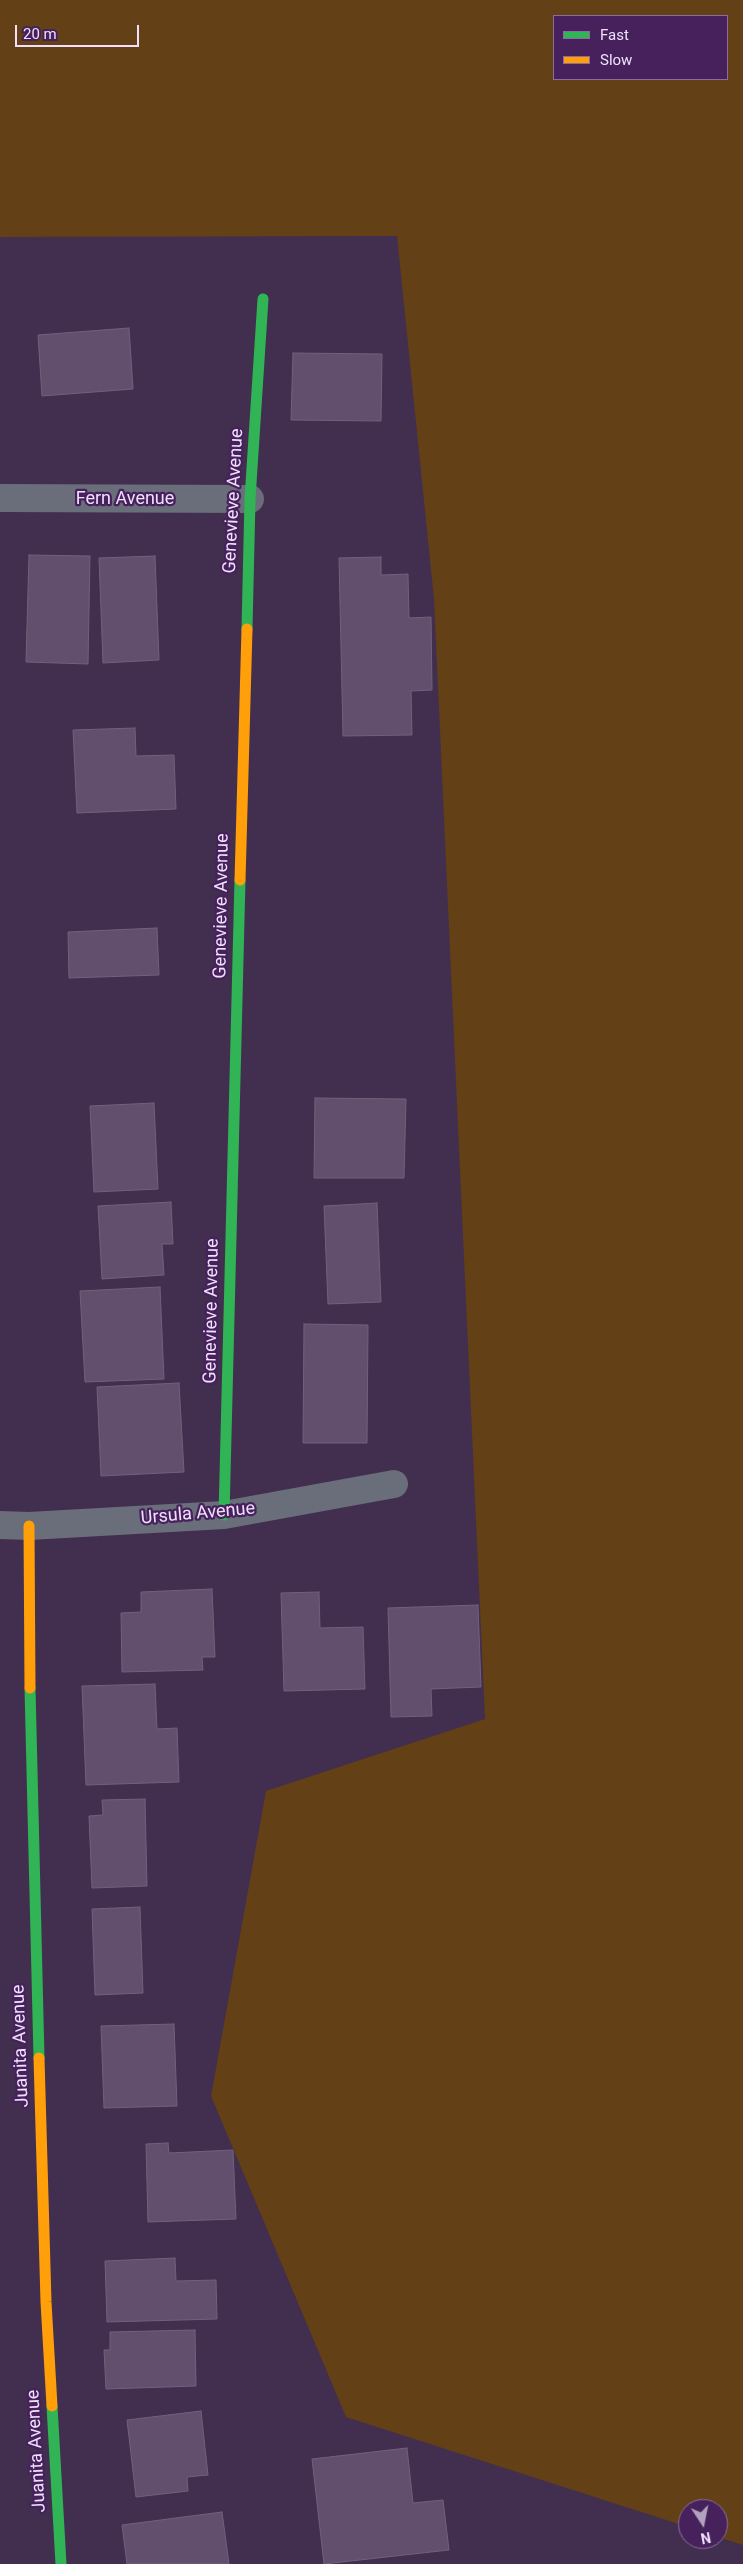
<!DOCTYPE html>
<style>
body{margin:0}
#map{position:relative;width:743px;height:2564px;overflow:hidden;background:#422e4f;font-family:Roboto,sans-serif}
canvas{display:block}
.legend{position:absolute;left:553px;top:15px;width:175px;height:65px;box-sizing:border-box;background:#46215c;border:1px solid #8a6d9c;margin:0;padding:6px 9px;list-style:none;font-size:15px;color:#f0e0fc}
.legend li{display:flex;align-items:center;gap:10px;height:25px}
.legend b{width:25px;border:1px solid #8a6d9c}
.north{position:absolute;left:678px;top:2499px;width:50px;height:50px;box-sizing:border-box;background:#46215c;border:1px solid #8a6d9c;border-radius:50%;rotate:169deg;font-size:14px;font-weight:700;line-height:20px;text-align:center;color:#f0e0fc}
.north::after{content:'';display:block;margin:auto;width:18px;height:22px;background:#b3a2bf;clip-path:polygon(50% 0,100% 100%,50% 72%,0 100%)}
.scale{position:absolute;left:15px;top:25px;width:124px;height:22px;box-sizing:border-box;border:2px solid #f0e0fc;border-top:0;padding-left:6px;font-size:15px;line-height:18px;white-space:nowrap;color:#f0e0fc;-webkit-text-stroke:4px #46215c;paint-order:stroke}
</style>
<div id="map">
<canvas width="743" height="2564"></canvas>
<ul class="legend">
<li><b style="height:6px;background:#30b455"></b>Fast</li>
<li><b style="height:6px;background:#ff9f0a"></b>Slow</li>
</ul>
<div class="north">N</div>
<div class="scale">20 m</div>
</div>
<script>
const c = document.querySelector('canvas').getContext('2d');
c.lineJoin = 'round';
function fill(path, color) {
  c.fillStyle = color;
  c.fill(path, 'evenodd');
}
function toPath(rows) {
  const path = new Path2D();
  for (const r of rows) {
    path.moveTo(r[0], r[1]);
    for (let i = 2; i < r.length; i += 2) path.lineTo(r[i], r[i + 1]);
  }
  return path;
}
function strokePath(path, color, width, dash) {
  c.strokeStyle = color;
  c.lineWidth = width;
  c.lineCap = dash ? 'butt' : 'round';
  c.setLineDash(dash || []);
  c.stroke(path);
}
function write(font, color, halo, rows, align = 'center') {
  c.font = font + ' Roboto,sans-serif';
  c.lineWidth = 4.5;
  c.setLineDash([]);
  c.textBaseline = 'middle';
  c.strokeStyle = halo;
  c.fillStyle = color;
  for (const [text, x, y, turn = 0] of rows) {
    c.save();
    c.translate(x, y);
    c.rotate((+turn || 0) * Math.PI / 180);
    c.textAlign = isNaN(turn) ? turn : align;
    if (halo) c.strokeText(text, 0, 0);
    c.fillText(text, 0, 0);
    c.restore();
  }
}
const green = toPath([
 [0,0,743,0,743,2545,718,2537,718,2509,688,2509,688,2527,346,2417,211,2096,266,1791,485,1719,434,599,397,236,0,237],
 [554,16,727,16,727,79,554,79]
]);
const building = toPath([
 [129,328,133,389,42,396,38,335,129,328],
 [293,353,382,354,381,421,291,420,293,353],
 [29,555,90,556,88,664,26,662,29,555],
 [155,556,159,660,103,663,99,558,155,556],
 [381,557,381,575,408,574,409,618,431,617,432,690,411,691,412,735,343,736,339,558,381,557],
 [135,728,136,756,174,755,176,809,77,813,73,730,135,728],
 [157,928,159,975,69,978,68,932,157,928],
 [315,1098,406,1099,404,1178,314,1178,315,1098],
 [154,1103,158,1189,94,1192,90,1106,154,1103],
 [171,1202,173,1244,162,1244,164,1275,102,1279,98,1206,171,1202],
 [377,1203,381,1302,328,1304,324,1206,377,1203],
 [160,1287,164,1379,85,1382,80,1291,160,1287],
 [304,1324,368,1325,367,1443,303,1443,304,1324],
 [179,1383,184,1472,101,1476,97,1387,179,1383],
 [212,1589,215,1657,202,1657,203,1670,122,1672,121,1613,141,1612,141,1592,212,1589],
 [319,1592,320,1628,363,1627,365,1689,284,1691,281,1593,319,1592],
 [478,1605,481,1687,431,1689,432,1716,391,1717,388,1608,478,1605],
 [155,1684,157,1729,177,1728,179,1782,86,1785,82,1686,155,1684],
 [145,1799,147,1886,92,1888,89,1816,103,1815,102,1800,145,1799],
 [140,1907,143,1993,95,1995,92,1909,140,1907],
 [174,2024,177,2106,104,2108,101,2026,174,2024],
 [168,2143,169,2153,233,2150,236,2219,148,2222,146,2144,168,2143],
 [175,2258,176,2281,216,2280,217,2319,107,2322,105,2261,175,2258],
 [195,2330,196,2386,106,2389,104,2350,110,2350,110,2332,195,2330],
 [201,2411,208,2475,187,2477,188,2491,136,2497,127,2420,201,2411],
 [407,2448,413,2503,443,2500,449,2550,324,2564,312,2459,407,2448],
 [222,2512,229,2564,127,2564,122,2525,222,2512]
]);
const street = toPath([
 [0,498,250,499],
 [0,1525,29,1526,224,1515,394,1484]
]);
const fast = toPath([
 [247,629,250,499,263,299],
 [224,1515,240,880],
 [30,1688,39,2058],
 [52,2406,61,2564]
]);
const slow = toPath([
 [240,880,247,629],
 [29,1526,30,1688],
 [39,2058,46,2302,52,2406]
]);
const streetNames = [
 ["Fern Avenue",125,499],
 ["Genevieve Avenue",234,501,-87],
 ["Genevieve Avenue",222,906,-89],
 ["Genevieve Avenue",212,1311,-89],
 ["Ursula Avenue",198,1514,-5],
 ["Juanita Avenue",21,2046,-92],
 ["Juanita Avenue",37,2451,-93]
];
fill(green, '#634015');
fill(building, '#624f6d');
strokePath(building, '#71617c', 1);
strokePath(street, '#6a6e7a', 28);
strokePath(fast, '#30b455', 11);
strokePath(slow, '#ff9f0a', 11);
write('18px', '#f0e0fc', '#46215c', streetNames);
</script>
